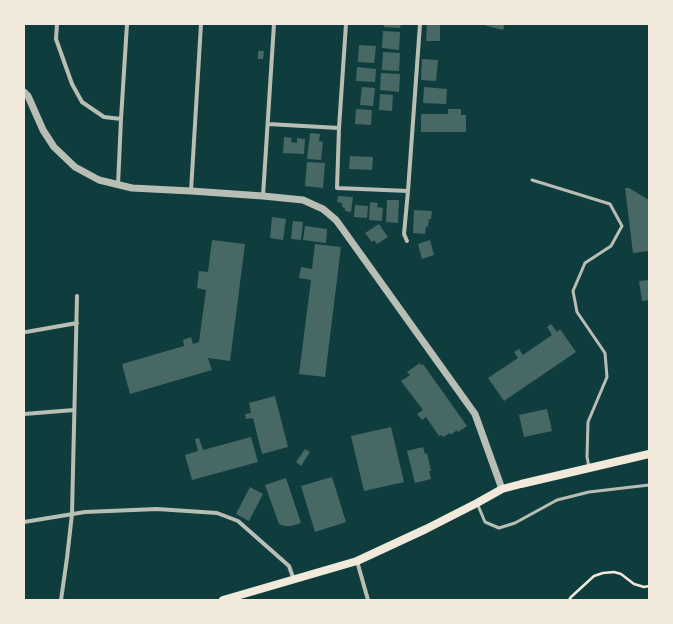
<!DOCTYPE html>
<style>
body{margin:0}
#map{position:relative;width:673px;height:624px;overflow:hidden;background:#0f3d3e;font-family:Arial,sans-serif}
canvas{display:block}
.frame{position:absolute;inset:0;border:25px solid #f1e9da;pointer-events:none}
</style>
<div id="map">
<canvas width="673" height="624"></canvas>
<div class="frame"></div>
</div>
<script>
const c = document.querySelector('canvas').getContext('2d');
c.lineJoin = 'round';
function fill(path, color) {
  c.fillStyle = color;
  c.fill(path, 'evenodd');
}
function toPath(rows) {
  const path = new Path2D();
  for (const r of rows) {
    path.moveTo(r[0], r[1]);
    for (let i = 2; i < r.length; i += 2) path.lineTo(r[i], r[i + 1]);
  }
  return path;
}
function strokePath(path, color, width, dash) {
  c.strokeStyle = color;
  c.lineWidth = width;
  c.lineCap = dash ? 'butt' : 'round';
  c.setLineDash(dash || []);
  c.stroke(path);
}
const building = toPath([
 [384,24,401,24,400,28,384,27],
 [427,24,440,24,440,41,426,41],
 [480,24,505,24,503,30],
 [383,31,400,32,399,50,382,48],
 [359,45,376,46,374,63,358,62],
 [258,51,264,51,263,59,258,59],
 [383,52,400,53,399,71,382,70],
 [422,59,438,60,436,81,421,80],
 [357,67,376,69,375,82,356,81],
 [381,73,400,74,399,92,380,90],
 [362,87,375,88,373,106,360,105],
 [424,87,447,89,446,104,423,103],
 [380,94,393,95,392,111,379,110],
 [356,109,372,110,371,125,355,124],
 [448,109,461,109,461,115,466,115,466,132,421,132,421,114,448,114],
 [310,133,320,134,319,141,323,142,321,160,307,159],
 [284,137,292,138,291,142,297,143,297,138,305,139,304,154,283,153],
 [350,156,373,157,372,170,349,169],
 [307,162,325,163,323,188,305,186],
 [625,188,629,188,649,200,649,251,633,253],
 [338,196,353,197,351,212,345,211,345,208,342,207,342,203,337,202],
 [387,200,399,200,398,223,386,222],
 [370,202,378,203,377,207,383,208,382,221,369,220],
 [355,205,368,206,367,218,354,217],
 [414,210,432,211,431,219,429,219,428,227,426,226,425,234,413,233],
 [272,217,286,219,283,240,270,238],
 [293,221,303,222,301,240,291,239],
 [379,224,388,237,377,244,374,240,372,242,365,233],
 [305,226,327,229,326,243,303,240],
 [212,240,245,244,230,361,208,358,212,370,130,394,122,364,184,346,183,340,191,337,193,344,199,342,206,290,197,288,199,271,208,272],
 [430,240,434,255,422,259,418,244],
 [315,244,341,247,325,377,299,374,311,280,299,278,301,267,312,269],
 [649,280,649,300,642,301,639,281],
 [551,324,557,332,560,329,576,352,504,401,488,378,518,358,514,352,519,349,523,355,552,335,547,327],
 [420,363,421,365,423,364,467,426,458,432,457,430,451,435,450,433,443,437,441,435,439,436,426,417,422,420,417,414,423,410,401,381,410,375,407,372],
 [275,396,288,447,262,454,253,418,246,419,245,414,251,413,249,403],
 [547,409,552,431,524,437,519,415],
 [391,427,404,482,364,491,351,436],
 [251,437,258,462,192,480,185,455,198,451,195,439,199,438,203,450],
 [423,447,425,454,427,453,431,471,429,471,431,479,415,483,407,451],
 [305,449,310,452,301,466,296,462],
 [332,477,346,522,315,532,301,486],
 [286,478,301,523,291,526,285,526,279,524,265,485],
 [250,487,263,494,249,521,236,514]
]);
const path = toPath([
 [569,600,571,597,594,576,603,573,614,572,621,574,634,584,644,587,649,586]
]);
const service = toPath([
 [532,180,610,204,622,226,611,246,585,263,573,291,577,312,605,353,607,377,588,422,587,457,589,467],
 [477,503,485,522,499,528,515,523,557,500,589,492,649,485]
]);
const minor = toPath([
 [57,24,56,39,72,84,82,102,104,117,121,119],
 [346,24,339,128,337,188,408,191,420,24],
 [268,124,339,128],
 [118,185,121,119,127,24],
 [191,191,201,24],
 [263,196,274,24],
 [407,241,404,234,408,191],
 [26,332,77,323],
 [24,414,74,410],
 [24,522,85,512,157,509,217,513,238,521,289,566,294,580],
 [357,561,368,600],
 [61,600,67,558,72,514,77,296]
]);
const tertiary = toPath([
 [24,92,28,96,43,130,54,147,75,167,99,180,132,188,191,191,263,196,303,200,323,209,336,220,344,231,475,414,502,489]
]);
const secondary = toPath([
 [223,600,357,561,426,529,477,503,502,489,521,484,649,454]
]);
fill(building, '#486865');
strokePath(path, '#f1e9da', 2.5);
strokePath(service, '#b8beb3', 3);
strokePath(minor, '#b8beb3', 4);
strokePath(tertiary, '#b8beb3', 7);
strokePath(secondary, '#f1e9da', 8);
</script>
